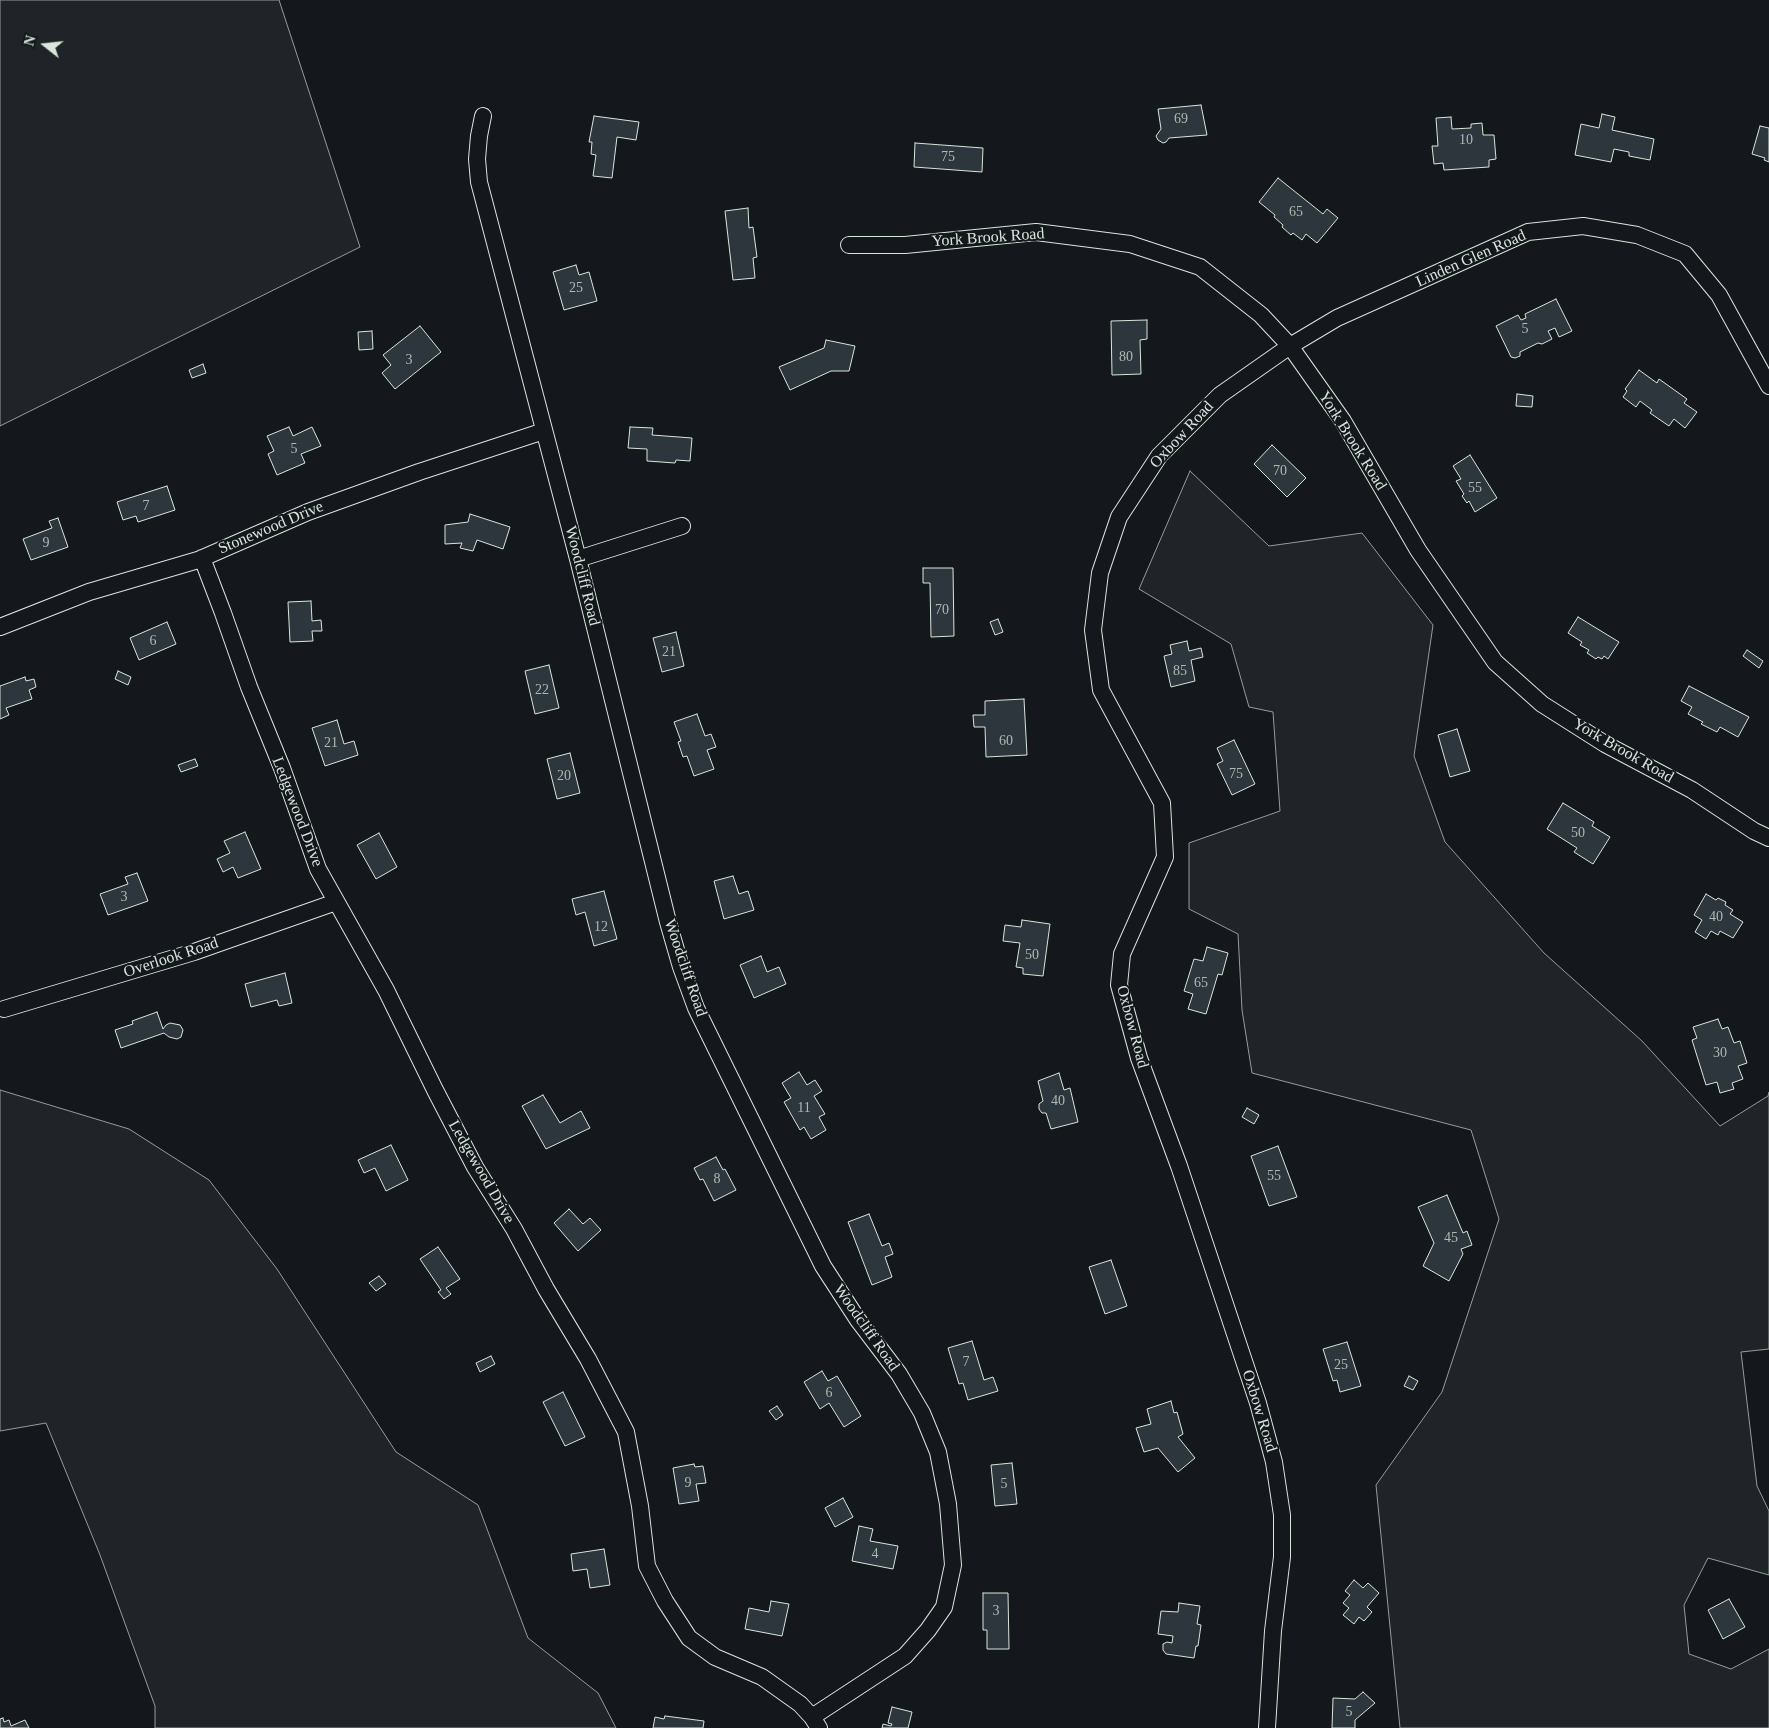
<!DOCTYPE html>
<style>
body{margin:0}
#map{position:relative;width:1769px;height:1728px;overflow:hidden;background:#14181c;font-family:"Times New Roman",serif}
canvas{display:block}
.north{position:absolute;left:20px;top:20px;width:50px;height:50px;-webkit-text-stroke:4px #14181c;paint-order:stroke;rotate:286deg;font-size:14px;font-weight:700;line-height:20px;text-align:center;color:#d8e6dc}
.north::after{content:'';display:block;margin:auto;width:18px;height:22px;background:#d8e6dc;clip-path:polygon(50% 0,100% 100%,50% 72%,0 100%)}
</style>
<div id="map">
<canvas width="1769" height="1728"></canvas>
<div class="north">N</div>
</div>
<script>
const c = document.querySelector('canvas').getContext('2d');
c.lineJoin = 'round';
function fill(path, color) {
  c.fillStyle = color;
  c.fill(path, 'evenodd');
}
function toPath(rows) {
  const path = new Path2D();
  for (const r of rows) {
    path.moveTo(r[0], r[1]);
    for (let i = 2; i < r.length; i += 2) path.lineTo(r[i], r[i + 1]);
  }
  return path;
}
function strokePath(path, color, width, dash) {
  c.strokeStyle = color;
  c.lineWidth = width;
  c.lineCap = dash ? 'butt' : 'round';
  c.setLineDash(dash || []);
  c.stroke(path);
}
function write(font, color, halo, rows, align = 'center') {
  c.font = font + ' "Times New Roman",serif';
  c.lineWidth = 4;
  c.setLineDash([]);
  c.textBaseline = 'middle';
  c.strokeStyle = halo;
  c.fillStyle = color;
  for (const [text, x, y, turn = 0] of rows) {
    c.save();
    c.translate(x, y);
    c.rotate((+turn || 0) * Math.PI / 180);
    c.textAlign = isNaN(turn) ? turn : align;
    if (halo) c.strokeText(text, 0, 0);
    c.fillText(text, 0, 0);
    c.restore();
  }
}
const green = toPath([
 [0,0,279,0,360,247,0,426,0,0],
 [1190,471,1269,546,1362,533,1433,625,1414,756,1445,842,1544,953,1642,1041,1720,1126,1768,1096,1769,1092,1769,1349,1741,1352,1757,1486,1769,1511,1769,1575,1708,1558,1684,1605,1689,1654,1731,1669,1769,1649,1769,1728,1400,1728,1376,1485,1442,1392,1499,1219,1471,1130,1252,1073,1242,1010,1238,934,1189,909,1189,843,1280,811,1273,712,1249,707,1231,644,1139,589,1190,471],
 [0,1090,129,1129,209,1180,277,1269,396,1452,478,1505,528,1638,598,1693,616,1728,155,1728,155,1706,100,1555,46,1423,0,1431,0,1090]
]);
const building = toPath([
 [1201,105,1207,135,1169,138,1166,142,1163,143,1158,140,1156,136,1161,129,1158,109,1201,105],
 [1602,114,1615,117,1612,130,1654,139,1650,160,1629,156,1629,152,1614,149,1611,162,1575,155,1581,124,1599,128,1602,114],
 [594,116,639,122,636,140,617,137,612,178,593,176,596,155,591,154,592,142,589,142,594,116],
 [1451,117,1452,129,1471,128,1471,124,1482,123,1483,135,1494,135,1496,159,1489,160,1489,167,1444,170,1443,163,1434,164,1432,146,1438,146,1436,118,1451,117],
 [1760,126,1769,128,1769,162,1764,160,1765,158,1752,154,1760,126],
 [915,143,983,148,982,172,914,167,915,143],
 [1278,178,1323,214,1327,209,1338,218,1317,243,1306,234,1302,240,1293,233,1291,235,1282,227,1283,225,1274,217,1275,215,1259,202,1278,178],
 [748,208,749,228,753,227,757,257,753,258,755,278,733,280,725,211,748,208],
 [576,265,579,275,589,272,597,301,564,310,553,272,576,265],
 [1556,299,1572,331,1559,337,1555,328,1548,331,1552,339,1542,344,1538,343,1520,352,1520,356,1515,358,1511,357,1496,326,1518,315,1521,320,1526,318,1525,314,1556,299],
 [1147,320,1147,339,1140,340,1141,374,1112,375,1111,321,1147,320],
 [420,326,441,352,395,389,382,373,391,365,383,355,420,326],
 [372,331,373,349,359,350,358,332,372,331],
 [826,340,855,346,849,371,831,371,790,390,779,367,824,348,826,340],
 [203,364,206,373,192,378,189,370,203,364],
 [1639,370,1657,383,1659,379,1687,399,1684,403,1697,412,1685,428,1674,419,1669,426,1650,413,1652,410,1640,401,1636,407,1623,397,1627,391,1625,389,1639,370],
 [1517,394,1533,396,1532,407,1516,406,1517,394],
 [289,427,293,436,312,427,321,446,301,454,305,463,277,475,268,454,274,451,267,436,289,427],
 [630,427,653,428,652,435,692,438,690,461,676,460,675,463,647,461,647,449,628,448,630,427],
 [1272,445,1306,478,1287,497,1254,464,1272,445],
 [1470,455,1497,498,1475,512,1469,501,1467,503,1462,496,1464,494,1456,481,1461,479,1453,466,1470,455],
 [167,486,175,510,138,522,136,516,123,520,117,502,167,486],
 [470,514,510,527,503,549,477,540,473,551,460,548,462,543,445,544,445,525,468,522,470,514],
 [58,518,68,547,31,560,23,539,52,528,49,521,58,518],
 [923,568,953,568,954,636,931,637,930,583,923,583,923,568],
 [311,601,312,621,321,620,322,631,312,631,313,641,290,642,288,602,311,601],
 [1578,617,1619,642,1608,659,1604,656,1602,659,1598,657,1596,659,1587,653,1589,650,1580,645,1582,642,1568,633,1578,617],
 [998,619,1003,632,995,635,990,622,998,619],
 [167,622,176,644,139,660,130,638,167,622],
 [676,632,684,666,662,672,653,638,676,632],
 [1187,641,1189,651,1201,648,1203,657,1191,660,1195,681,1171,687,1164,656,1172,654,1170,645,1187,641],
 [1747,650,1763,661,1759,668,1743,656,1747,650],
 [549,665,559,708,535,714,525,671,549,665],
 [118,671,131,677,128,685,115,679,118,671],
 [25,677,26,681,34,679,36,687,29,690,32,699,6,708,9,715,0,719,0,686,25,677],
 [1689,686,1749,717,1738,737,1720,727,1717,732,1701,724,1703,722,1688,714,1692,707,1681,701,1689,686],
 [1024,699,1027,755,986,757,985,727,974,727,973,715,985,715,985,701,1024,699],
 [697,714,705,736,711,734,716,747,707,750,714,769,694,776,687,756,683,757,678,742,681,741,674,722,697,714],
 [337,720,344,744,354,741,358,755,325,766,312,728,337,720],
 [1457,729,1470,771,1450,777,1438,735,1457,729],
 [1234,740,1255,784,1232,795,1217,764,1223,761,1217,748,1234,740],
 [570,753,580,793,557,799,547,759,570,753],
 [195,759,198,766,181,772,178,765,195,759],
 [1563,803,1594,822,1592,826,1610,837,1593,864,1574,852,1577,848,1547,829,1563,803],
 [245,832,261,869,238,878,233,867,223,872,217,859,230,853,224,841,245,832],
 [379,833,397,867,376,879,357,845,379,833],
 [137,873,148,901,108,915,100,894,128,884,125,877,137,873],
 [733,876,739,894,748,891,754,910,724,919,714,881,733,876],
 [604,891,617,939,594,946,585,912,576,915,572,899,604,891],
 [1706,894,1716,900,1718,898,1726,902,1725,905,1733,910,1730,914,1743,922,1733,938,1720,931,1718,935,1711,931,1706,939,1695,932,1702,920,1694,915,1706,894],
 [1022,920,1050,924,1043,976,1023,974,1023,968,1016,967,1020,943,1003,941,1005,925,1021,927,1022,920],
 [1207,947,1228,953,1222,975,1218,974,1206,1014,1188,1009,1193,994,1184,991,1194,959,1203,961,1207,947],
 [761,956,767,972,779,967,786,984,754,998,740,965,761,956],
 [285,973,292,1003,279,1006,277,1000,251,1007,245,984,285,973],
 [157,1012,163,1029,166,1025,170,1023,180,1025,183,1030,181,1037,177,1039,169,1037,164,1033,121,1048,115,1030,133,1024,132,1021,157,1012],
 [1718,1019,1722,1029,1728,1027,1734,1043,1740,1041,1747,1063,1738,1066,1743,1079,1732,1083,1734,1089,1720,1093,1717,1082,1706,1085,1692,1040,1697,1038,1693,1027,1718,1019],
 [799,1072,807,1085,815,1080,822,1091,814,1096,825,1114,819,1117,826,1130,811,1139,804,1127,800,1130,784,1102,791,1098,782,1083,799,1072],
 [1059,1073,1064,1090,1070,1088,1078,1122,1051,1129,1046,1113,1042,1113,1039,1109,1039,1104,1043,1101,1038,1081,1059,1073],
 [543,1095,560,1123,581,1111,590,1128,546,1149,522,1106,543,1095],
 [1247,1108,1259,1115,1254,1124,1242,1117,1247,1108],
 [391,1145,408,1180,386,1191,375,1168,364,1173,358,1160,391,1145],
 [1278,1146,1297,1197,1269,1206,1251,1156,1278,1146],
 [716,1157,723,1170,725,1169,736,1190,714,1201,703,1179,700,1180,694,1168,716,1157],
 [1447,1195,1463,1233,1467,1231,1472,1245,1461,1249,1463,1254,1449,1281,1423,1266,1434,1243,1418,1207,1447,1195],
 [569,1209,583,1224,590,1218,601,1230,578,1251,554,1223,569,1209],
 [869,1214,882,1246,889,1243,893,1254,885,1257,892,1277,872,1285,848,1222,869,1214],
 [438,1247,460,1279,446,1288,451,1294,444,1299,438,1292,441,1290,420,1259,438,1247],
 [1111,1260,1127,1306,1105,1314,1089,1267,1111,1260],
 [379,1276,386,1284,376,1291,369,1283,379,1276],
 [972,1341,984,1380,993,1377,998,1391,968,1400,963,1383,959,1384,948,1348,972,1341],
 [1347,1342,1361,1386,1340,1392,1337,1380,1333,1381,1323,1349,1347,1342],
 [491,1356,495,1364,480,1372,476,1363,491,1356],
 [822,1371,828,1381,837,1376,861,1416,844,1427,829,1403,820,1409,804,1382,822,1371],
 [1409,1376,1418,1381,1413,1390,1404,1386,1409,1376],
 [563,1392,585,1437,565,1446,543,1402,563,1392],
 [1171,1401,1174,1413,1177,1412,1183,1434,1178,1437,1195,1458,1178,1472,1158,1448,1144,1452,1136,1428,1151,1424,1147,1409,1171,1401],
 [777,1406,783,1415,776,1420,769,1411,777,1406],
 [1012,1463,1017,1504,995,1506,991,1465,1012,1463],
 [694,1464,695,1467,703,1466,706,1483,696,1484,699,1501,679,1504,673,1468,694,1464],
 [843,1498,853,1517,835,1527,825,1508,843,1498],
 [859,1526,873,1529,870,1541,898,1546,893,1569,852,1561,859,1526],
 [604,1549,610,1585,590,1588,587,1569,573,1571,571,1554,604,1549],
 [1354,1580,1363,1588,1368,1583,1379,1593,1367,1607,1372,1612,1364,1621,1359,1617,1354,1624,1343,1615,1349,1608,1343,1603,1350,1595,1345,1591,1354,1580],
 [983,1593,1008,1593,1009,1649,987,1649,987,1630,983,1630,983,1593],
 [1729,1599,1745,1627,1723,1639,1708,1610,1729,1599],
 [771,1601,789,1604,782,1636,745,1629,749,1608,769,1612,771,1601],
 [1179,1603,1200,1606,1197,1624,1201,1625,1198,1646,1196,1646,1194,1658,1166,1654,1163,1650,1163,1644,1167,1642,1172,1643,1173,1636,1158,1634,1161,1611,1178,1612,1179,1603],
 [1363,1692,1375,1703,1355,1720,1355,1728,1332,1728,1333,1698,1355,1699,1363,1692],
 [892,1707,912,1712,908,1728,882,1728,883,1724,891,1726,892,1724,888,1723,892,1707],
 [665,1716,704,1721,703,1728,653,1728,655,1717,664,1719,665,1716],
 [3,1718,4,1722,9,1720,11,1726,25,1720,29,1728,0,1728,0,1719,3,1718]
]);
const street = toPath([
 [483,116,479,136,477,159,479,182,578,559,668,922,681,967,696,1008,823,1266,858,1320,899,1374,922,1413,938,1452,948,1504,953,1565,944,1607,928,1630,905,1656,812,1717],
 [849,245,905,245,1036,232,1130,244,1200,267,1261,315,1290,346,1343,421,1418,550,1495,662,1542,704,1605,744,1692,790,1754,831,1769,838],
 [202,558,223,613,249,687,282,768,318,869,386,990,435,1090,475,1167,514,1229,546,1289,588,1359,626,1432,640,1506,647,1566,665,1601,689,1638,715,1657,762,1677,800,1704,812,1717,819,1728],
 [578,559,682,526],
 [0,627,89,592,198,560,308,512,419,472,544,431],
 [4,1009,194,952,336,902],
 [1267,1728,1273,1631,1282,1557,1282,1515,1274,1462,1258,1403,1179,1166,1139,1058,1119,985,1122,954,1165,857,1162,803,1101,690,1093,630,1100,573,1119,517,1159,456,1220,395,1290,346,1337,318,1528,232,1583,226,1637,235,1685,254,1719,295,1769,386]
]);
const numberNames = [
 ["69",1181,119],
 ["10",1466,140],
 ["75",948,157],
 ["65",1296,212],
 ["25",576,288],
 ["5",1525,329],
 ["80",1126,357],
 ["3",409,360],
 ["5",294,449],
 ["70",1280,471],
 ["55",1475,488],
 ["7",146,506],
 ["9",46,543],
 ["70",942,610],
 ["6",153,641],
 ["21",669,652],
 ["85",1180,671],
 ["22",542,690],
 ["60",1006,741],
 ["21",331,743],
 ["75",1236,774],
 ["20",564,776],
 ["50",1578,833],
 ["3",124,897],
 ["40",1716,917],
 ["12",601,927],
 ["50",1032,955],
 ["65",1201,983],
 ["30",1720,1053],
 ["40",1058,1101],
 ["11",804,1108],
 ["55",1274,1176],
 ["8",717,1179],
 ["45",1451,1238],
 ["7",966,1362],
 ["25",1341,1365],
 ["6",829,1393],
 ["9",688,1483],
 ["5",1004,1484],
 ["4",875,1554],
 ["3",996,1611],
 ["5",1349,1712]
];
const streetNames = [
 ["York Brook Road",988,238,-4],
 ["Linden Glen Road",1471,259,-24],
 ["Oxbow Road",1182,435,-47],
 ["York Brook Road",1352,441,58],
 ["Stonewood Drive",271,528,-23],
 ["Woodcliff Road",582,576,76],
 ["York Brook Road",1623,751,30],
 ["Ledgewood Drive",297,812,69],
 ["Overlook Road",171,958,-18],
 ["Woodcliff Road",685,968,71],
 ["Oxbow Road",1132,1027,75],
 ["Ledgewood Drive",481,1172,60],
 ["Woodcliff Road",866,1328,55],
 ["Oxbow Road",1259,1411,73]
];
fill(green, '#202428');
strokePath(green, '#939e99', 1);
fill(building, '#2c363c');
strokePath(building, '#d8e6dc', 1);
strokePath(street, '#d8e6dc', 18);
strokePath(street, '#14181c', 16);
write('14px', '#adbab4', null, numberNames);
write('16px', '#d8e6dc', '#14181c', streetNames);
</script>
